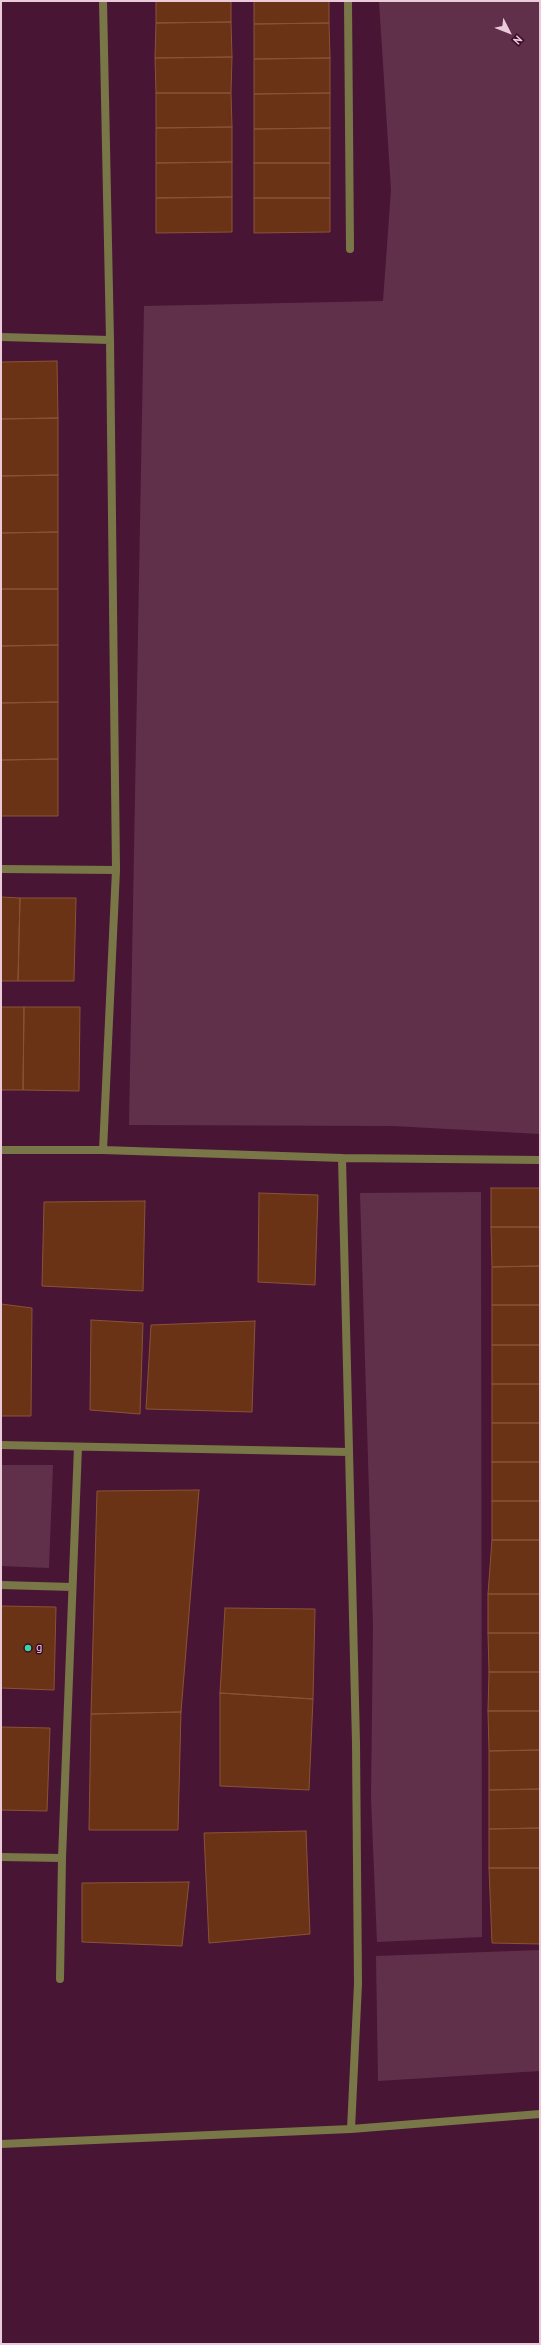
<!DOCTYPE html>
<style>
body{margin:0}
#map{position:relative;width:541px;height:2345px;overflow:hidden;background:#481634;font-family:"PT Sans",sans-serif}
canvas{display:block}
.frame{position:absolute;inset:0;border:2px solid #ebcada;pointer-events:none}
.north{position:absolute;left:489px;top:12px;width:40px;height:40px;-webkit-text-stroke:3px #3c0b2a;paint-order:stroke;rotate:132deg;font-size:11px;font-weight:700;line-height:16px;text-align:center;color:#ebcada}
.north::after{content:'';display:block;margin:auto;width:14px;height:18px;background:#ebcada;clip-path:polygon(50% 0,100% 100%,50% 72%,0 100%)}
</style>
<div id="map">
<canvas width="541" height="2345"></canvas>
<div class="frame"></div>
<div class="north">N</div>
</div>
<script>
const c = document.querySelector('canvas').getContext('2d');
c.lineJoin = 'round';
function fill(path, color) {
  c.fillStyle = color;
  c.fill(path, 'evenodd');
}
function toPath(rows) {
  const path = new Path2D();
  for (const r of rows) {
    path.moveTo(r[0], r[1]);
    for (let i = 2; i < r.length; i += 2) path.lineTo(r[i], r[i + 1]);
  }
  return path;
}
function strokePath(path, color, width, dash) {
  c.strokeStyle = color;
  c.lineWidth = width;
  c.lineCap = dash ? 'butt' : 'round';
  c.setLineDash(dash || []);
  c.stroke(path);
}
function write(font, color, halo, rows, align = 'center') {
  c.font = font + ' "PT Sans",sans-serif';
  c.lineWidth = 3;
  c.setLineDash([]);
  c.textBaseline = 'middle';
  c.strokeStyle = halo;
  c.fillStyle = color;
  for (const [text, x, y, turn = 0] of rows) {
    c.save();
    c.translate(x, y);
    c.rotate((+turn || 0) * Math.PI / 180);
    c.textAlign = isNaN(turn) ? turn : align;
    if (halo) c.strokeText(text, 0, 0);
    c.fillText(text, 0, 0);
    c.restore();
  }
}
const green = toPath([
 [379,1,540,1,540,1134,393,1126,129,1125,144,306,383,301,391,190],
 [481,1192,482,1937,377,1942,371,1798,373,1625,360,1193],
 [1,1465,53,1465,49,1568,1,1566],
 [540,1950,540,2071,378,2081,376,1956]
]);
const building = toPath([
 [156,1,231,1,231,22,156,23,156,1],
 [254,1,329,1,329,23,254,24,254,1],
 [231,22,232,57,155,58,156,23,231,22],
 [329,23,330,58,254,59,254,24,329,23],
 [232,57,231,93,156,93,155,58,232,57],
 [330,58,330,93,254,94,254,59,330,58],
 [156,93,231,93,232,127,156,128,156,93],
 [330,93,330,128,254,129,254,94,330,93],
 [232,127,232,162,156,163,156,128,232,127],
 [330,128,330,163,254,163,254,129,330,128],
 [232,162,232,197,156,198,156,163,232,162],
 [254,163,330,163,330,198,254,198,254,163],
 [232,197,232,232,156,233,156,198,232,197],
 [254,198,330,198,330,232,254,233,254,198],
 [57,361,58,418,1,419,1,362,57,361],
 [58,418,58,475,1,476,1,419,58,418],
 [58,475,58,532,1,533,1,476,58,475],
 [58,532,58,589,1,589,1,533,58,532],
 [1,589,58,589,58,645,1,646,1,589],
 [58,645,58,702,1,703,1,646,58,645],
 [58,702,58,759,1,760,1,703,58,702],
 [58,759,58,816,1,816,1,760,58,759],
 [1,897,20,898,18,981,1,981,1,897],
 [20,898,76,898,74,981,18,981,20,898],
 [1,1007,24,1007,23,1090,1,1090,1,1007],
 [24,1007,80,1007,79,1091,23,1090,24,1007],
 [491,1188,540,1188,540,1227,491,1227,491,1188],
 [259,1193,318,1195,315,1285,258,1282,259,1193],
 [145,1201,143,1291,42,1286,44,1202,145,1201],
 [491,1227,540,1227,540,1266,492,1267,491,1227],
 [540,1266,540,1305,492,1305,492,1267,540,1266],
 [1,1304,32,1308,31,1416,1,1416,1,1304],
 [492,1305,540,1305,540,1345,492,1345,492,1305],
 [91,1320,143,1323,140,1414,90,1410,91,1320],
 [255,1321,252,1412,146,1409,151,1325,255,1321],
 [492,1345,540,1345,540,1384,492,1384,492,1345],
 [492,1384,540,1384,540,1423,492,1423,492,1384],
 [492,1423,540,1423,540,1462,492,1462,492,1423],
 [492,1462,540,1462,540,1501,492,1501,492,1462],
 [199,1490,181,1712,91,1714,97,1491,199,1490],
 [492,1501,540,1501,540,1540,492,1540,492,1501],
 [492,1540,540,1540,540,1594,488,1594,492,1540],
 [488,1594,540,1594,540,1633,488,1633,488,1594],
 [1,1606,56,1607,54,1690,1,1688,1,1606],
 [225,1608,315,1609,313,1699,220,1693,225,1608],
 [488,1633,540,1633,540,1672,489,1672,488,1633],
 [489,1672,540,1672,540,1711,488,1711,489,1672],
 [220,1693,313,1699,309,1790,220,1786,220,1693],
 [488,1711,540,1711,540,1750,489,1751,488,1711],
 [181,1712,178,1830,89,1830,91,1714,181,1712],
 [1,1727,50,1728,47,1811,1,1810,1,1727],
 [540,1750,540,1789,489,1790,489,1751,540,1750],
 [540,1789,540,1828,489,1829,489,1790,540,1789],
 [540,1828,540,1868,489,1868,489,1829,540,1828],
 [306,1831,310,1934,209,1943,204,1833,306,1831],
 [489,1868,540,1868,540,1944,492,1943,489,1868],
 [189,1882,182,1946,82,1942,82,1883,189,1882]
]);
const street = toPath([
 [103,1,110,340],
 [348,1,350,249],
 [1,337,110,340,116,870,103,1150,342,1158],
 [1,869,116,870],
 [1,1150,103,1150],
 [1,1445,349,1452],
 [1,1585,72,1587],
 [1,1857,62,1858],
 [60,1979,62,1858,78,1447],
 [351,2129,358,1984,356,1743,342,1158,540,1160],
 [1,2144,351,2129,540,2114]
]);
const markers = [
 [28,1648,4,"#3ed4a2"]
];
const poiNames = [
 ["g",36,1648]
];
fill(green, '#60304b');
fill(building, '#6b3316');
strokePath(building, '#8a5237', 1);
strokePath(street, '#797748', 8);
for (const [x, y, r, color] of markers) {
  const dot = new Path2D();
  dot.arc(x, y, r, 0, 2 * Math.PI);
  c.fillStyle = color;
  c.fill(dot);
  strokePath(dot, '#3c0b2a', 1.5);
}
write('12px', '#ebcada', '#3c0b2a', poiNames, 'left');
</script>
